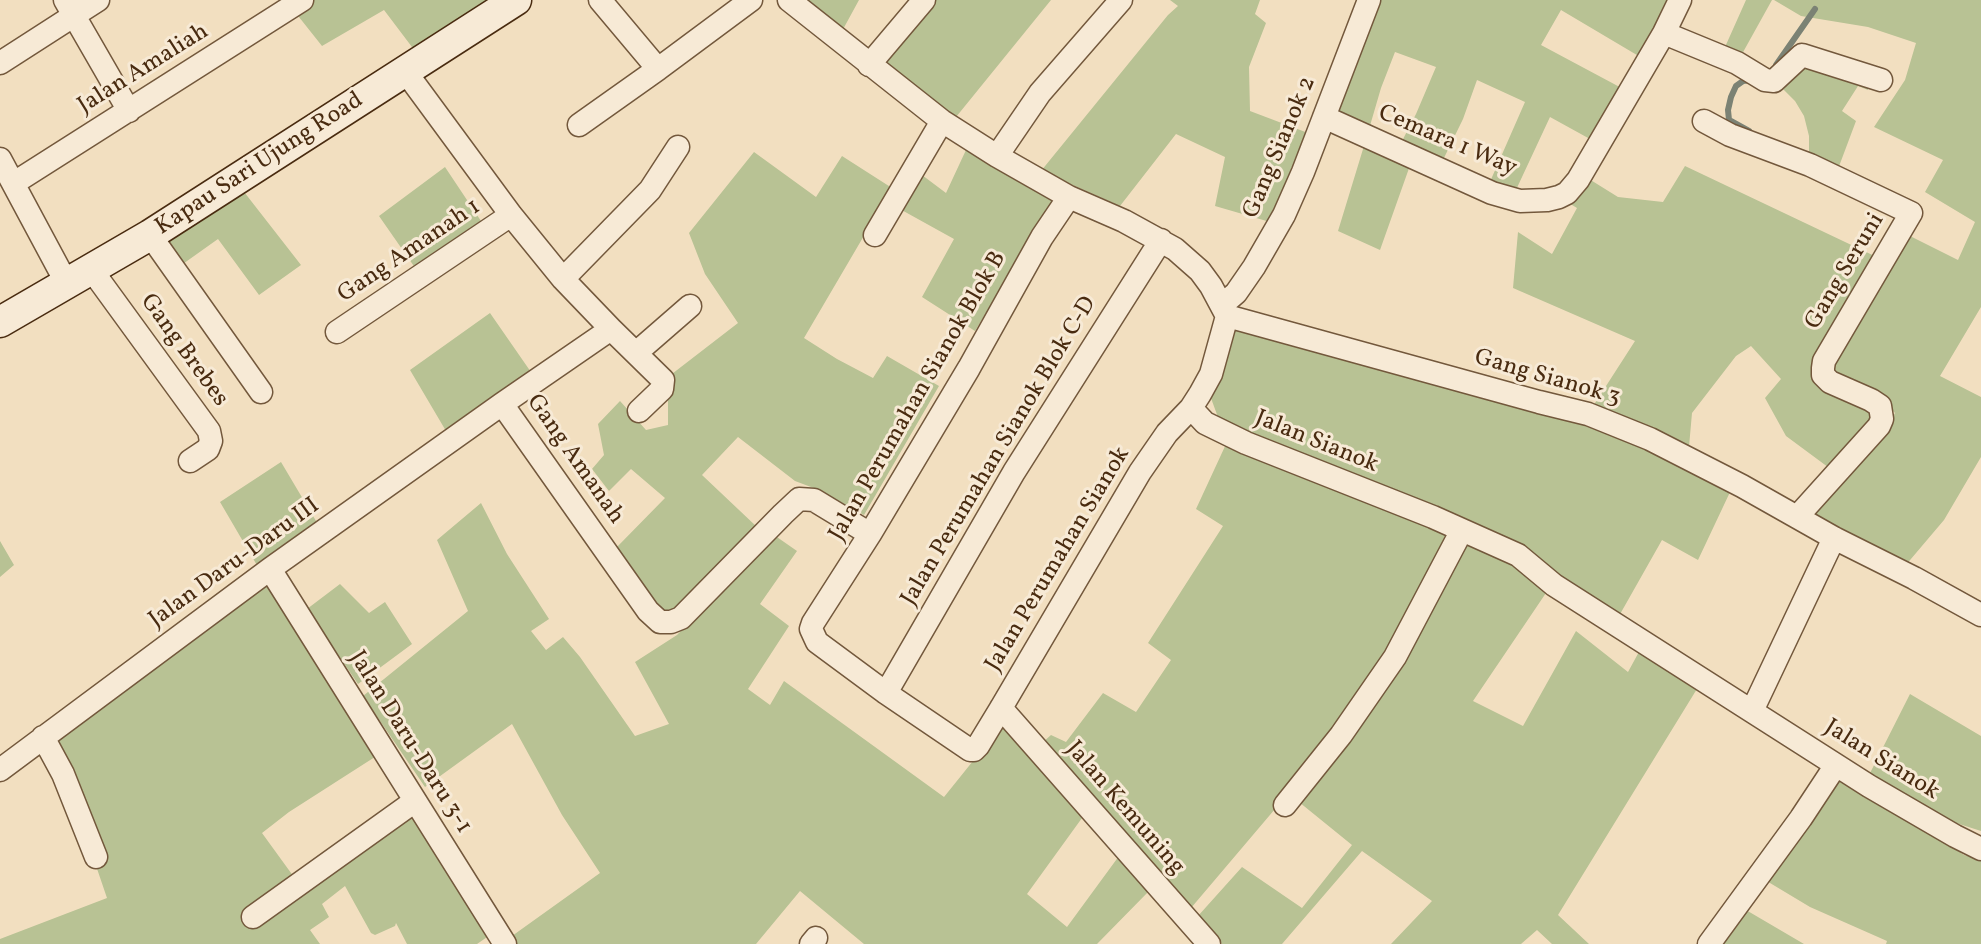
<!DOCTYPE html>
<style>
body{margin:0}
canvas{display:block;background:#f2dfc0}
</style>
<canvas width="1981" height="944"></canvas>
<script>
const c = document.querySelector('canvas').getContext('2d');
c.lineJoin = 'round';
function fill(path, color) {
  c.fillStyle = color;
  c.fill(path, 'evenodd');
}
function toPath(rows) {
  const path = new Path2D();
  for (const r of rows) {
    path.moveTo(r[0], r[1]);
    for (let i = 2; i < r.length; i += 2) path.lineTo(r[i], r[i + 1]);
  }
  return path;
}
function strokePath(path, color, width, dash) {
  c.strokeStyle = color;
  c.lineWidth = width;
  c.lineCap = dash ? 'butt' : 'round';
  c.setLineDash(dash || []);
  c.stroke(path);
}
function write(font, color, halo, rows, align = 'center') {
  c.font = font + ' Vollkorn,serif';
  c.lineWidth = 6;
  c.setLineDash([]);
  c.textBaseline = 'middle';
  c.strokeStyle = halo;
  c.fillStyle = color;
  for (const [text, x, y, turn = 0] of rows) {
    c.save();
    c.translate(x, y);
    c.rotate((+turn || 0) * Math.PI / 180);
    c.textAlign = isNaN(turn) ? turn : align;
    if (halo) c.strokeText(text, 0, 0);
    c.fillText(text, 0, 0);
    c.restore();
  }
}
const green = toPath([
 [313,0,491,0,415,51,384,10,322,46,295,12],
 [802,0,859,0,841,33],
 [933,0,1051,0,952,122,879,63],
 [1170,0,1260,0,1255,14,1266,23,1249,67,1250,111,1308,133,1270,222,1215,206,1225,157,1176,134,1120,206,1041,171,1168,15,1178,6],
 [1369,0,1680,0,1647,61,1561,10,1541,45,1629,92,1599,144,1550,117,1515,192,1489,184,1525,102,1477,80,1463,119,1442,162,1401,143,1416,114,1436,67,1395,52,1381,88,1367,136,1413,157,1380,250,1338,231,1367,136,1324,117],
 [1746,0,1772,0,1737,63,1721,56],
 [1774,0,1981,0,1981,307,1940,376,1981,397,1981,457,1944,520,1905,566,1806,516,1885,430,1895,413,1879,397,1830,373,1904,233,1958,260,1975,222,1925,192,1943,160,1874,127,1905,80,1916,43,1868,27,1801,16],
 [1803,63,1868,83,1868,90,1858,86,1842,111,1856,121,1838,169,1809,154,1809,136,1804,116,1795,101,1780,86],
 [966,150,1056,196,975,331,922,297,954,239,898,208,918,172,946,193],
 [754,152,816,197,842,156,892,188,804,338,837,359,873,378,887,356,939,386,864,515,819,490,795,481,738,437,702,475,757,527,666,619,616,548,665,498,631,469,609,491,592,469,604,455,598,424,620,401,646,430,668,425,668,377,738,323,705,274,689,233],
 [1685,166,1883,260,1823,368,1880,406,1836,473,1786,436,1765,398,1781,379,1751,346,1736,356,1692,413,1688,458,1588,414,1635,341,1513,288,1518,232,1552,254,1577,208,1559,197,1581,174,1618,197,1663,202],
 [445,167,485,227,418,272,379,216],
 [241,188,301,265,259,295,218,239,180,266,159,239],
 [490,313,533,375,446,431,410,370],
 [1233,327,1586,422,1653,445,1731,490,1698,560,1662,540,1619,616,1219,420,1208,390],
 [1227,442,1452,534,1402,630,1303,776,1191,908,1042,743,1051,735,1066,742,1103,693,1136,712,1171,660,1148,643,1223,526,1196,509],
 [281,462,319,526,258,567,220,502],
 [481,503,507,554,549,619,531,631,546,650,563,637,580,657,635,736,669,724,635,662,677,635,774,535,797,551,760,604,789,626,748,689,770,705,784,681,944,797,981,751,996,715,1082,818,1027,894,1067,927,1119,856,1150,890,1097,944,864,944,800,891,756,944,517,944,512,936,600,873,562,815,512,724,425,787,363,696,468,611,437,540],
 [1465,540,1512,558,1548,590,1473,701,1523,726,1576,631,1628,672,1640,650,1700,684,1558,915,1589,944,1552,944,1537,930,1521,944,1391,944,1432,901,1362,851,1282,944,1222,944,1198,916,1242,867,1302,908,1352,845,1299,802],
 [0,541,14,565,0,577],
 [270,569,378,755,289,812,262,833,299,884,413,810,493,933,477,944,407,944,396,923,395,926,375,935,371,933,345,886,322,904,329,917,310,930,320,944,0,944,0,939,107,898,50,731],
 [340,584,369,613,385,602,412,644,358,684,307,609],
 [1910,694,1981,736,1981,831,1956,823,1867,779],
 [1842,775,1964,855,1981,860,1981,944,1886,944,1887,941,1810,907,1765,880],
 [1746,910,1804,944,1722,944]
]);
const stream = toPath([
 [1776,65,1815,9],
 [1749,131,1729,120,1728,110,1731,97,1736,86,1743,81,1752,80]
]);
const street = toPath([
 [65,0,129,111],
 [600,0,658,69,751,0],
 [789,0,942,121,997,156,1069,197,1124,221,1175,249,1200,271,1211,286,1227,316,1211,374,1200,394,1191,408,1167,433,1140,472,1001,708,978,746,974,750,970,750,886,693,817,642,811,629,813,623,870,534,969,368,1042,237,1069,197],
 [1664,33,1737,63,1765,80,1774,81,1802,55,1881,80],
 [0,63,98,0],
 [869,65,924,0],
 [1324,117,1492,193,1520,201,1547,200,1559,197,1567,193,1578,180,1664,33,1680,0],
 [1704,121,1730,135,1810,165,1911,213,1824,361,1823,368,1823,375,1830,382,1871,400,1880,406,1882,419,1879,426,1797,517],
 [579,125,658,69],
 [997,156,1040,93,1121,0],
 [0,159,67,284],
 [14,183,302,0],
 [150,235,261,392],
 [875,235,942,121],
 [91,269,209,431,211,441,208,449,190,461],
 [563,279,650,190,678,147],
 [1222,305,1236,293,1254,267,1284,215,1303,172,1369,0],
 [1227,316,1539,402,1588,414,1650,439,1742,486,1834,538,1914,578,1981,615],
 [611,329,663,380,662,389,639,411],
 [337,332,511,215],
 [636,353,690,306],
 [502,404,648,611,660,622,671,622,681,618,783,514,799,499,814,500,870,534],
 [1191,408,1205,423,1246,443,1433,517,1518,555,1554,585,1869,786,1955,836,1981,849],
 [270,569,505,944],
 [886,693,1014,472,1161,240],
 [1001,708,1209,944],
 [1752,711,1834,538],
 [43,737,63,774,96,857],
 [0,770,270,569,502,404,611,329,563,279,511,215,405,71],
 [1285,805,1341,735,1395,657,1462,530],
 [253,917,415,801],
 [811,944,816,938],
 [1709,944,1801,818,1836,765]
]);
const secondary = toPath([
 [0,322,150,235,516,0]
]);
const streetNames = [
 ["Jalan Amaliah",144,70,-32],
 ["Cemara 1 Way",1447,142,23],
 ["Gang Sianok 2",1281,148,-67],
 ["Kapau Sari Ujung Road",260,165,-33],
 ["Gang Amanah 1",410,252,-34],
 ["Gang Seruni",1846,272,-59],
 ["Gang Brebes",183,351,54],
 ["Gang Sianok 3",1547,379,16],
 ["Jalan Perumahan Sianok Blok B",919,397,-60],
 ["Jalan Sianok",1316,443,22],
 ["Jalan Perumahan Sianok Blok C-D",1000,452,-59],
 ["Gang Amanah",574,460,55],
 ["Jalan Perumahan Sianok",1059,560,-59],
 ["Jalan Daru-Daru III",235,564,-36],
 ["Jalan Daru-Daru 3-1",409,743,58],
 ["Jalan Sianok",1881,761,32],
 ["Jalan Kemuning",1124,809,49]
];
fill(green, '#b8c294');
strokePath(stream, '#7b8274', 6);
strokePath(street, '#73583c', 25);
strokePath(secondary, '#492b10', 33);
strokePath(street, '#f7ead6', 22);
strokePath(secondary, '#f7ead6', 30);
write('24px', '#492b10', '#f7ead6', streetNames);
</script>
